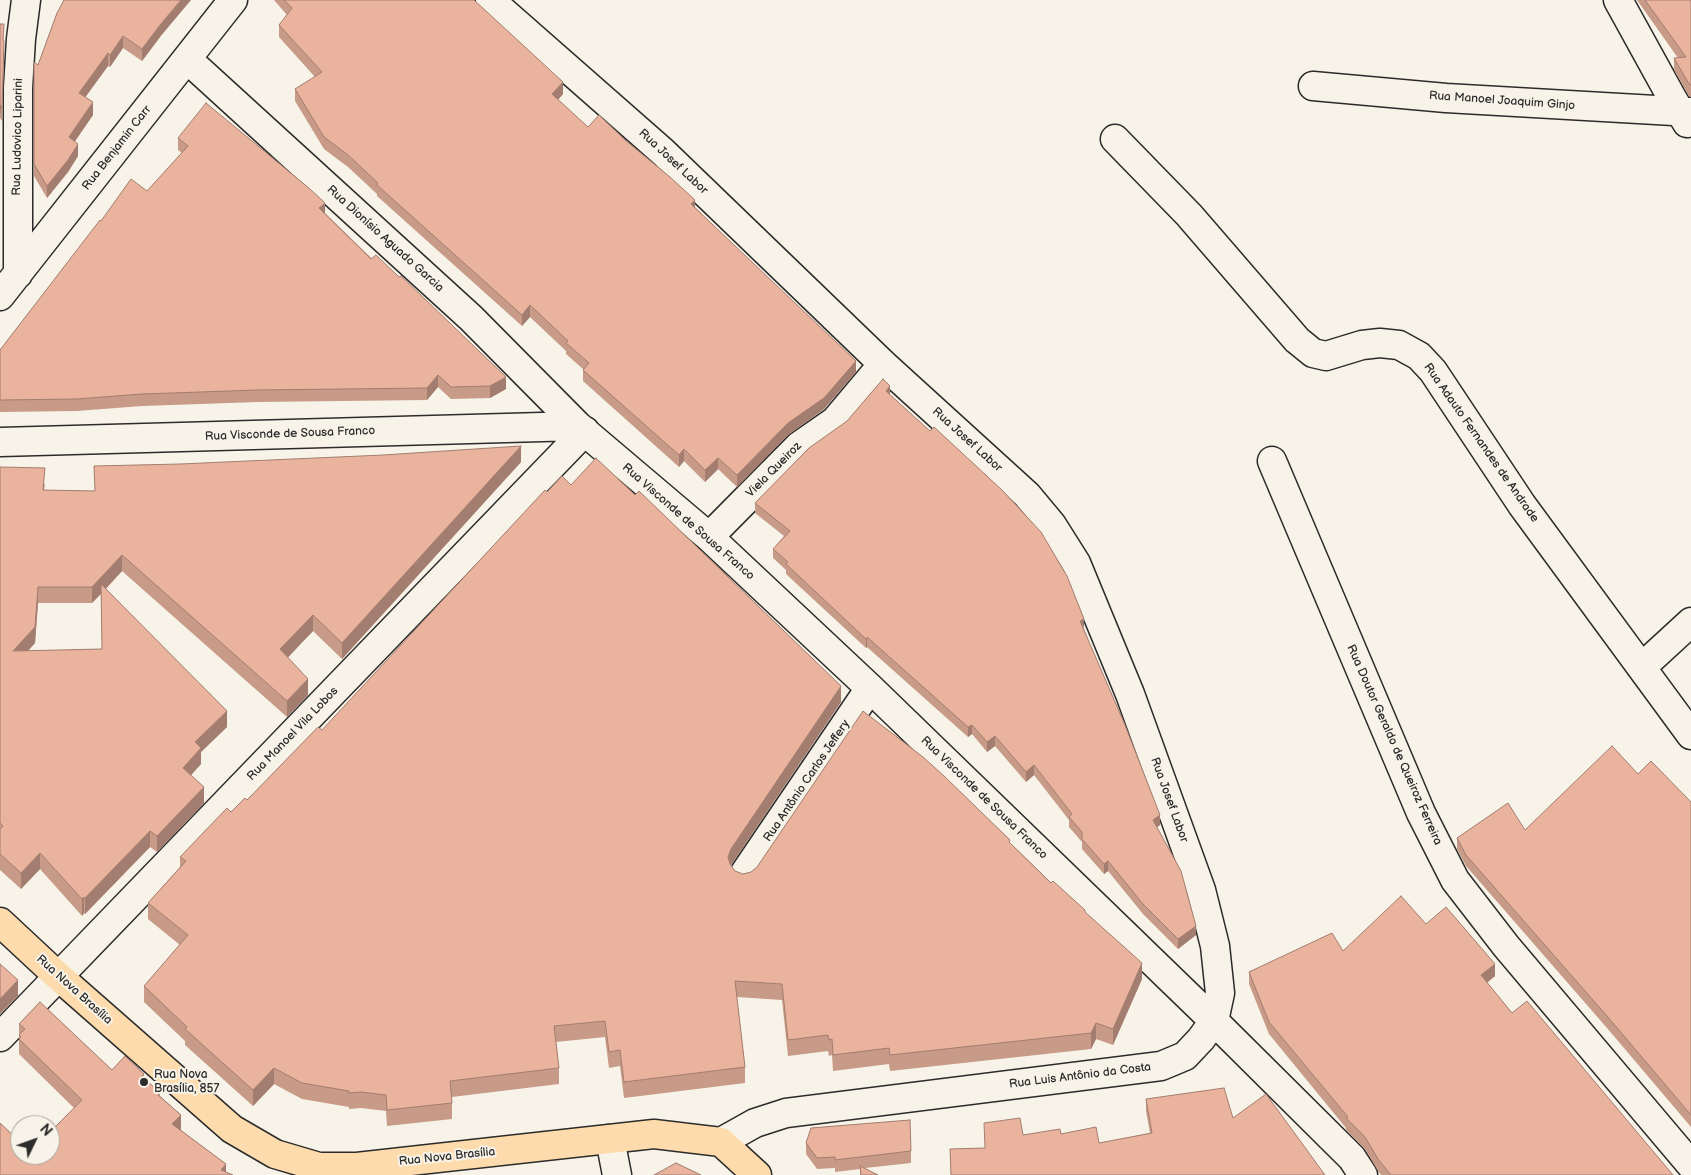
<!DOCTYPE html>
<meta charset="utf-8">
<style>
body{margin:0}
#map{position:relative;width:1691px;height:1175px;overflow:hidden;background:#f7f3e8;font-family:"Balsamiq Sans",sans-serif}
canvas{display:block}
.north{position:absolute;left:10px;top:1115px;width:50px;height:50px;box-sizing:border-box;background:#f7f3e8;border:1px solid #a5a39c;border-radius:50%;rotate:48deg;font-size:14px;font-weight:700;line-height:20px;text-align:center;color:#2b2b2b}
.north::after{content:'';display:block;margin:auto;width:18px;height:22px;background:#2b2b2b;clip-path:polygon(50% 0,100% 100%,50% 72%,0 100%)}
</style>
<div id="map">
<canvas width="1691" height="1175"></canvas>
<div class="north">N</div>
</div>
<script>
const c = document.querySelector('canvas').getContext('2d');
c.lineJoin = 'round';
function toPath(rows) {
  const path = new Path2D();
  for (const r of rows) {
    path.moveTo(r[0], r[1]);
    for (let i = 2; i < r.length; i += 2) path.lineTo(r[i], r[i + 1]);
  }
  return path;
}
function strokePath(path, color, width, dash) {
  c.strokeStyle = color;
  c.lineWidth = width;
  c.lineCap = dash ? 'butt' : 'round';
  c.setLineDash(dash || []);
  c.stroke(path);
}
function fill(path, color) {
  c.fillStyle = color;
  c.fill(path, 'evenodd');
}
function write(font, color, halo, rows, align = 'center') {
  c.font = font + ' "Balsamiq Sans",sans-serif';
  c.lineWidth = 4;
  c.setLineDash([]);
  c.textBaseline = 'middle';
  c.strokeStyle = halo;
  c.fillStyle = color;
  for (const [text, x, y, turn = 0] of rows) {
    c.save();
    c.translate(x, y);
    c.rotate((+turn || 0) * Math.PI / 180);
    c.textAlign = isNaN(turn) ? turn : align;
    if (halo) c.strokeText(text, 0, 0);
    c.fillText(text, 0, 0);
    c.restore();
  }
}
const minor = toPath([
 [490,0,663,152,883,364,1027,495,1052,525,1076,563,1130,694,1201,890,1215,946,1220,993,1214,1021,1201,1039,1185,1056,1161,1066,786,1113,755,1123,721,1142],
 [1618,0,1672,98,1687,123],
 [187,59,471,318,578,426],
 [1313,86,1446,98,1691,112],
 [1115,139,1189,215,1297,340,1313,353,1326,356,1362,345,1380,343,1399,345,1419,356,1433,371,1522,505,1691,735],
 [18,274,18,88,21,39,26,0],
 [0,296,233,0],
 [0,442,578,426,709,537,870,688,1214,1021,1352,1158,1363,1175],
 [1272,461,1421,813,1455,880,1506,946,1691,1165],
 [709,537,799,446,835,421,883,364],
 [1642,667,1691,622],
 [744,874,870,688],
 [0,1037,585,431],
 [610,1139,617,1175]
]);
const major = toPath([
 [0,922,59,977,232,1129,275,1154,319,1167,357,1167,654,1134,721,1142,757,1175]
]);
const wall = toPath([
 [274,0,474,0,563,94,558,100,588,127,695,207,856,372,824,409,788,435,737,487,718,469,705,482,684,461,679,467,583,381,583,369,566,354,566,351,530,317,522,326,377,196,377,194,348,167,324,149,295,101,295,89,315,77,279,37,279,25,287,15],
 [1637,0,1691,0,1691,97,1689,96,1674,70,1674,58,1678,58],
 [57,13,160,37,142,61,123,48,110,67,108,66,85,97,93,115,75,141,78,156,68,172,47,198,34,176,34,62,38,65],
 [0,24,4,41,4,54,2,121,0,118],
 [178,138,325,213,506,389,490,398,451,399,438,387,427,400,258,402,142,406,77,411,0,412,0,350,101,221,147,191,182,153,178,150],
 [890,395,1084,629,1160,825,1157,827,1196,935,1178,949,1143,914,1108,871,1104,874,1082,849,1082,842,1069,827,1069,820,1034,775,1026,782,995,746,987,752,972,734,968,737,867,647,866,648,786,574,786,570,773,558,773,549,784,536,755,513,755,503],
 [521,462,342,659,313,631,287,657,308,695,287,717,122,571,106,589,227,727,201,752,201,764,191,775,204,803,157,852,150,847,85,914,84,913,82,916,40,869,21,889,0,870,0,467,45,484,44,490,94,491],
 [101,594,102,649,28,651,35,643,38,603,92,603],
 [571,485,841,702,731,865,735,871,743,874,1010,843,1051,883,1085,912,1142,979,1113,1045,1096,1039,1091,1049,890,1071,889,1064,833,1071,832,1055,829,1056,828,1051,788,1056,782,1000,737,997,745,1067,745,1083,624,1098,620,1066,609,1068,605,1037,556,1042,559,1068,559,1084,452,1097,452,1119,387,1126,386,1111,361,1108,349,1109,349,1107,302,1099,274,1084,253,1106,185,1045,185,1041,144,1002,144,986,180,945,148,919,148,903,180,867,180,857,231,812,247,800,322,730,547,492],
 [1638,774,1691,802,1691,1127,1607,1028,1466,866,1457,849,1457,838,1525,830],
 [1426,924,1495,976,1487,983,1512,1013,1673,1175,1381,1175,1378,1171,1365,1149,1346,1130,1346,1128,1269,1034,1249,984,1249,972,1343,951],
 [40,1002,112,1070,125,1056,144,1074,144,1078,160,1093,160,1096,181,1115,181,1130,226,1164,226,1173,233,1175,0,1175,0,1123,17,1139,20,1136,20,1155,50,1155,50,1132,74,1108,19,1054,19,1024],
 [1146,1099,1233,1118,1325,1175,951,1175,950,1149,985,1148,1023,1135,1061,1134,1099,1143,1150,1133,1146,1111],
 [806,1143,911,1151,911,1163,865,1168,878,1175,860,1175,860,1169,835,1172,835,1168,817,1169,806,1154]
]);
const shadedWall = toPath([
 [181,0,191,0,160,37,142,61,142,49,160,25],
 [123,36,123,48,110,67,110,55],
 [108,53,108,66,79,106,79,93],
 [563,82,563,94,552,106,552,94],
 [93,102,93,115,69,150,69,137],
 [78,144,78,156,68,172,47,198,47,186],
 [695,200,695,212,691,204],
 [325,203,325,215,319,208],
 [530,305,530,317,522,326,522,315],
 [856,361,856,372,824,409,788,435,737,487,737,475,788,423],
 [438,375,438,387,427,400,427,388],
 [506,377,506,389,490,398,490,386],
 [890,386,890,395,886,391],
 [521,446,521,462,342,659,342,643],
 [684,449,684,461,679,467,679,455],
 [718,458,718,469,705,482,705,470],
 [122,555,122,571,92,603,92,587],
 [38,587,38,603,35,643,13,667,13,651],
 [313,615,313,631,280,666,280,649],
 [1084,619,1084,629,1080,621],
 [867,637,867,647,866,648,866,639],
 [308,679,308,695,287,717,287,701],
 [841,686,841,702,731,865,728,873,728,857,731,849],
 [227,711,227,727,201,752,201,764,183,784,183,768,195,742],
 [972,725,972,734,968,737,968,727],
 [995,736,995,746,987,752,987,742],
 [1034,765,1034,775,1026,782,1026,772],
 [204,787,204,803,157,852,157,836],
 [1160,815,1160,825,1153,830,1153,820],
 [150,831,150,847,85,914,85,898],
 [40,853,40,869,21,889,21,873],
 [1108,861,1108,871,1104,874,1104,864],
 [84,897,84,913,82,916,82,899],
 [1196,926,1196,935,1178,949,1178,939],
 [1142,963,1142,979,1113,1045,1113,1029],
 [1495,964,1495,976,1481,987,1481,975],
 [18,980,18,996,0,1014,0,999],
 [1096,1023,1096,1039,1091,1049,1091,1033],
 [274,1068,274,1084,253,1106,253,1090],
 [181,1115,181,1131,172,1124],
 [226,1164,226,1175,221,1170]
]);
const building = toPath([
 [64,0,181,0,160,25,142,49,123,36,110,55,108,53,79,93,93,102,69,137,78,144,68,160,47,186,34,164,34,62,38,65,57,13,64,0],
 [284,0,474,0,563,82,552,94,588,127,599,115,625,140,670,177,695,200,691,204,856,361,824,398,788,423,737,475,718,458,705,470,684,449,679,455,583,370,589,363,566,343,568,341,530,305,522,315,377,185,378,183,348,155,324,137,295,89,322,72,279,25,292,8,284,0],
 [1645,0,1691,0,1691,85,1689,84,1674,58,1686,57,1645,0],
 [0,24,4,24,3,40,4,41,2,109,0,105,0,113,0,24],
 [206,103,310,189,325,203,319,208,371,259,376,255,399,277,401,276,506,377,490,386,451,387,438,375,427,388,258,390,142,394,77,399,0,400,0,350,100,220,101,221,131,179,147,191,188,146,178,138,206,103],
 [883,379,890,386,886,391,930,431,934,427,1003,491,1041,532,1067,576,1084,619,1080,621,1125,725,1160,815,1153,820,1181,871,1196,926,1178,939,1143,904,1108,861,1104,864,1082,839,1082,832,1069,817,1072,814,1034,765,1026,772,995,736,987,742,972,725,968,727,867,637,866,639,786,564,788,562,773,549,790,531,755,503,809,448,847,421,883,379],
 [521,446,342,643,313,615,280,649,308,679,287,701,122,555,92,587,38,587,35,627,13,651,102,649,101,584,227,711,195,742,201,748,183,768,204,787,157,836,150,831,85,898,84,897,82,899,40,853,21,873,0,854,0,829,3,826,0,823,0,467,45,468,43,490,95,491,94,466,180,464,383,455,521,446],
 [596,458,635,495,639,491,841,686,731,849,728,857,730,864,735,871,743,874,751,872,757,867,863,711,923,757,944,776,1010,840,1009,842,1051,883,1053,881,1085,910,1085,912,1142,963,1113,1029,1096,1023,1091,1033,890,1055,889,1048,833,1055,832,1039,829,1040,828,1035,788,1040,782,984,735,981,745,1067,624,1082,620,1050,609,1052,605,1021,554,1026,559,1068,450,1081,452,1103,387,1110,386,1095,361,1092,349,1093,349,1091,302,1083,274,1068,253,1090,185,1029,187,1027,144,986,188,935,148,903,186,861,180,857,227,808,231,812,245,798,247,800,318,727,322,730,545,490,547,492,562,476,571,485,596,458],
 [1612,746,1638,774,1651,761,1691,802,1691,1115,1607,1016,1466,855,1457,838,1508,803,1525,830,1612,746],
 [1401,896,1426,924,1446,907,1495,964,1481,975,1512,1013,1527,1001,1673,1175,1391,1175,1378,1159,1365,1137,1346,1118,1348,1117,1269,1022,1249,972,1332,933,1343,951,1401,896],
 [0,964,18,980,0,999,0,964],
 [40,1002,112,1070,125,1056,144,1074,142,1076,160,1093,158,1095,181,1115,172,1124,226,1164,221,1170,233,1175,0,1175,0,1123,17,1139,20,1136,20,1155,50,1155,50,1132,82,1100,19,1039,21,1037,19,1035,25,1029,19,1024,40,1002],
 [1224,1088,1233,1118,1266,1094,1325,1175,951,1175,950,1149,985,1148,984,1123,1020,1118,1023,1135,1060,1129,1061,1134,1096,1127,1099,1143,1152,1133,1146,1099,1224,1088],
 [910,1120,911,1151,835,1160,835,1157,817,1158,806,1143,811,1128,910,1120],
 [676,1163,701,1175,654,1175,676,1163],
 [860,1166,878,1175,861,1175,860,1166]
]);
const markers = [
 [144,1082,5,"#2b2b2b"]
];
const streetNames = [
 ["Rua Manoel Joaquim Ginjo",1502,101,4],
 ["Rua Ludovico Liparini",18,137,-89],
 ["Rua Benjamin Carr",117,148,-52],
 ["Rua Josef Labor",673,162,43],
 ["Rua Dionísio Aguado Garcia",385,239,42],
 ["Rua Visconde de Sousa Franco",290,434,-2],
 ["Rua Josef Labor",967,440,42],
 ["Rua Adauto Fernandes de Andrade",1481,443,55],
 ["Viela Queiroz",774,470,-45],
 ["Rua Visconde de Sousa Franco",688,522,41],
 ["Rua Manoel Vila Lobos",293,734,-46],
 ["Rua Doutor Geraldo de Queiroz Ferreira",1394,745,66],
 ["Rua Antônio Carlos Jeffery",807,781,-56],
 ["Rua Visconde de Sousa Franco",984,798,44],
 ["Rua Josef Labor",1169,800,70],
 ["Rua Nova Brasília",74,990,42],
 ["Rua Luis Antônio da Costa",1080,1076,-7],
 ["Rua Nova Brasília",447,1157,-6]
];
const poiNames = [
 ["Rua Nova",154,1075],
 ["Brasília, 857",154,1089]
];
strokePath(minor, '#2b2b2b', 31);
strokePath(major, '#2b2b2b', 31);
strokePath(minor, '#f7f3e8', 28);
strokePath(major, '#fedbac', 28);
fill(wall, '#c89a88');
fill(shadedWall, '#a37d6f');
fill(building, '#e9b39e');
strokePath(building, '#a37d6f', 1);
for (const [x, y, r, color] of markers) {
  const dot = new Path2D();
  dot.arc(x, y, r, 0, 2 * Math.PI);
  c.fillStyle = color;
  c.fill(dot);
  strokePath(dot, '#f7f3e8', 2);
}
write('12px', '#2b2b2b', '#f7f3e8', streetNames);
write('12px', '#2b2b2b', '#f7f3e8', poiNames, 'left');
</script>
